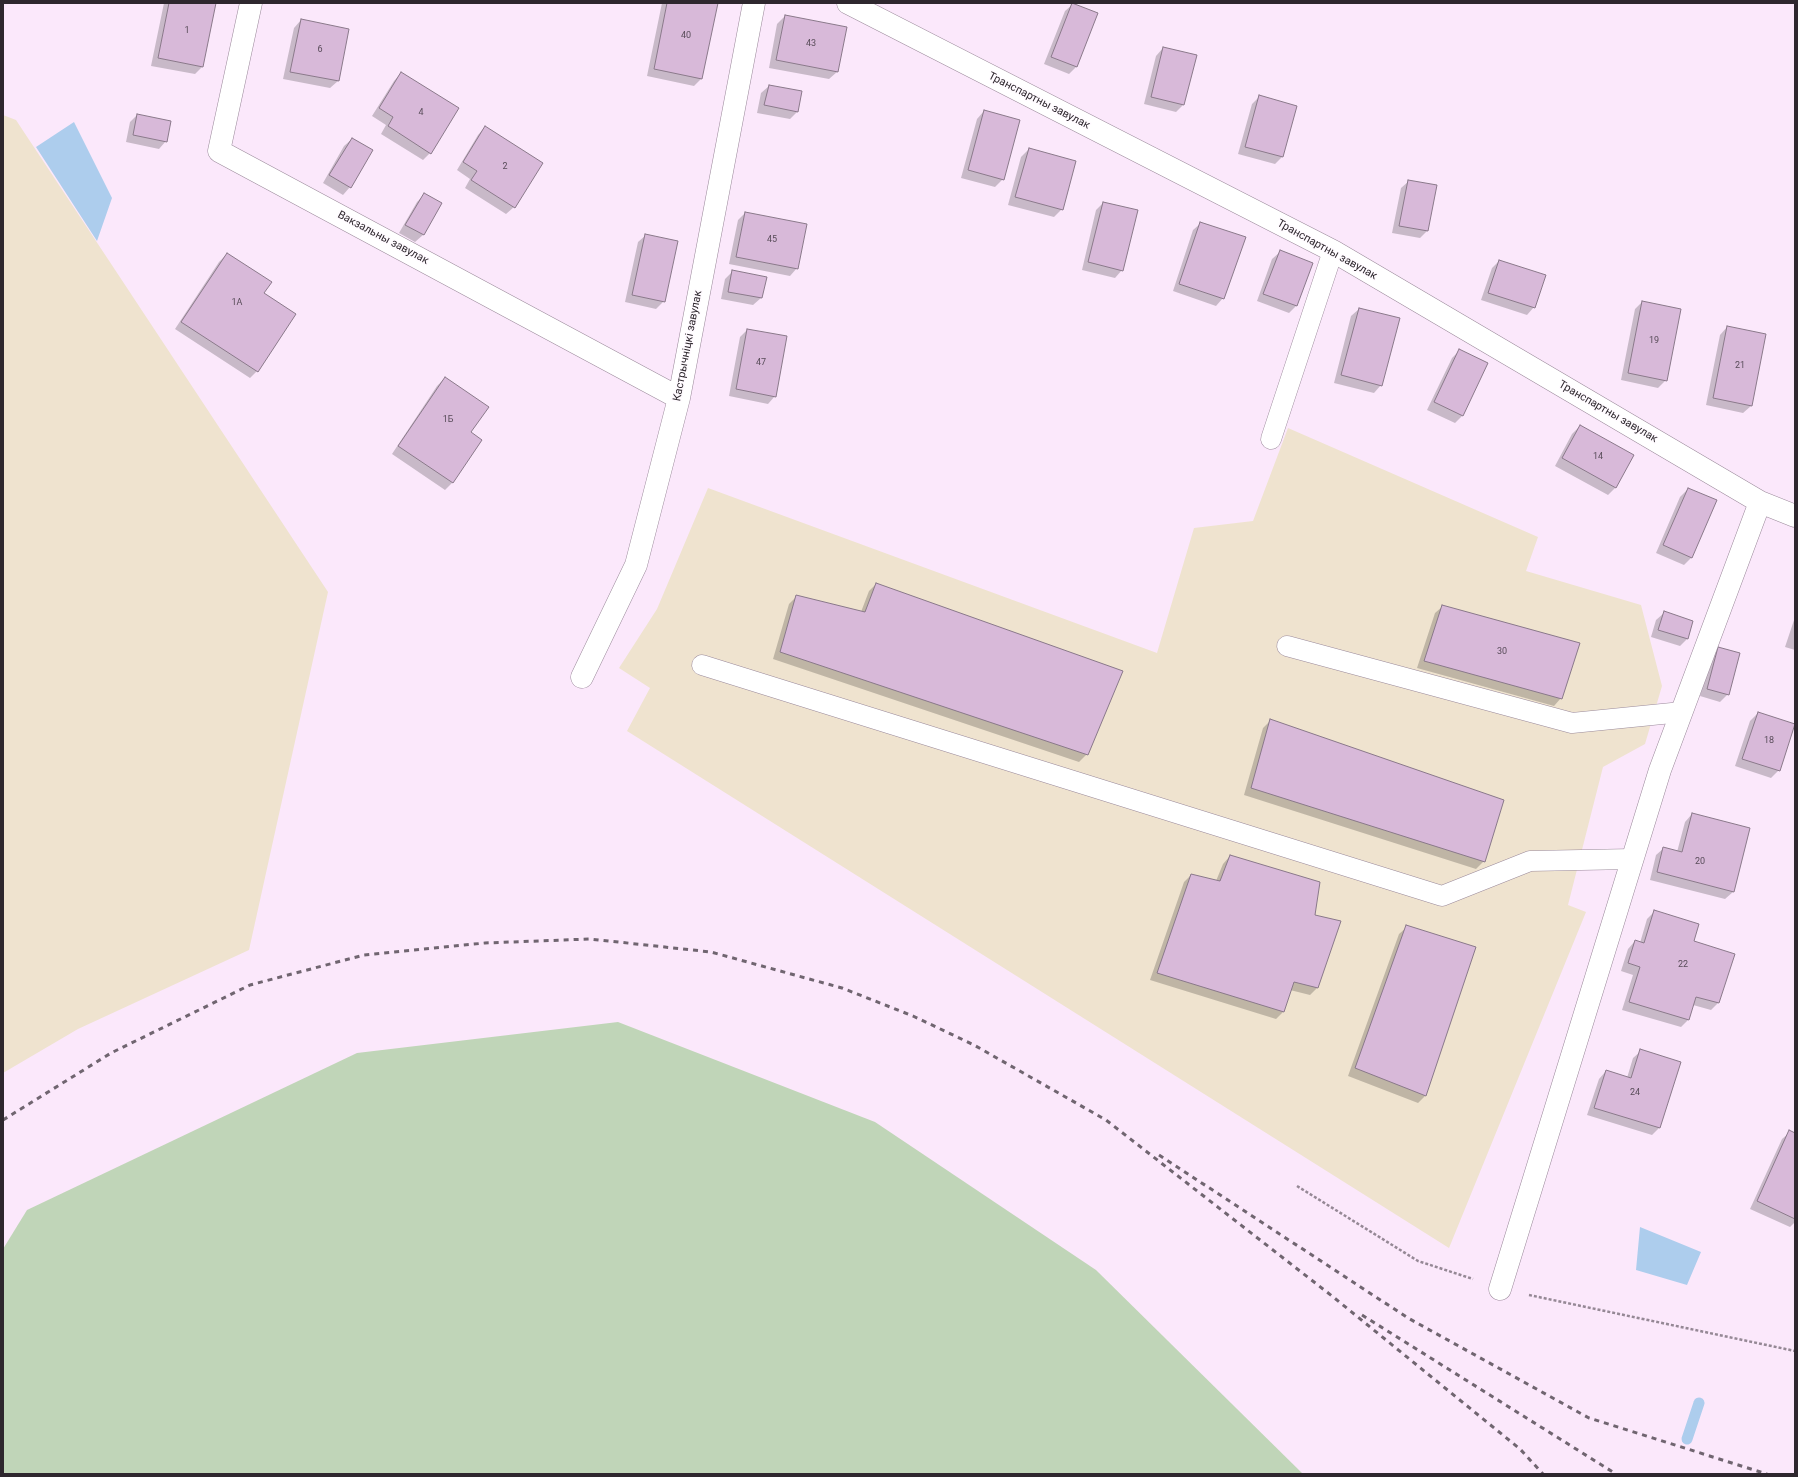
<!DOCTYPE html>
<meta charset="utf-8">
<style>
body{margin:0}
#map{position:relative;width:1798px;height:1477px;overflow:hidden;background:#fbe8fb;font-family:Roboto,sans-serif}
canvas{display:block}
.frame{position:absolute;inset:0;border:4px solid #2e272e;pointer-events:none}
</style>
<div id="map">
<canvas width="1798" height="1477"></canvas>
<div class="frame"></div>
</div>
<script>
const c = document.querySelector('canvas').getContext('2d');
c.lineJoin = 'round';
function fill(path, color) {
  c.fillStyle = color;
  c.fill(path, 'evenodd');
}
function toPath(rows) {
  const path = new Path2D();
  for (const r of rows) {
    path.moveTo(r[0], r[1]);
    for (let i = 2; i < r.length; i += 2) path.lineTo(r[i], r[i + 1]);
  }
  return path;
}
function strokePath(path, color, width, dash) {
  c.strokeStyle = color;
  c.lineWidth = width;
  c.lineCap = dash ? 'butt' : 'round';
  c.setLineDash(dash || []);
  c.stroke(path);
}
function write(font, color, halo, rows, align = 'center') {
  c.font = font + ' Roboto,sans-serif';
  c.lineWidth = 3;
  c.setLineDash([]);
  c.textBaseline = 'middle';
  c.strokeStyle = halo;
  c.fillStyle = color;
  for (const [text, x, y, turn = 0] of rows) {
    c.save();
    c.translate(x, y);
    c.rotate((+turn || 0) * Math.PI / 180);
    c.textAlign = isNaN(turn) ? turn : align;
    if (halo) c.strokeText(text, 0, 0);
    c.fillText(text, 0, 0);
    c.restore();
  }
}
const industrial = toPath([
 [3,115,16,120,328,592,249,950,78,1029,3,1073],
 [1288,428,1538,537,1526,571,1641,605,1662,686,1645,744,1603,767,1568,905,1586,912,1449,1248,627,731,650,688,619,668,657,609,708,488,1157,653,1194,528,1253,521]
]);
const green = toPath([
 [618,1022,875,1122,1096,1270,1303,1474,3,1474,3,1249,27,1210,357,1053]
]);
const water = toPath([
 [74,122,112,198,97,241,36,147],
 [1640,1227,1701,1252,1687,1285,1636,1270]
]);
const shadow = toPath([
 [164,3,215,3,202,67,195,74,151,66],
 [662,3,717,3,702,78,694,86,647,76],
 [1073,4,1097,14,1076,67,1069,74,1044,64,1065,11],
 [785,16,846,28,837,72,829,79,769,68,777,24],
 [301,20,338,81,330,88,283,79,294,28],
 [1163,48,1183,105,1176,112,1144,104,1156,56],
 [401,73,430,153,423,160,381,134,386,125,372,116,394,81],
 [769,86,797,112,790,119,757,113,761,93],
 [1259,97,1296,106,1282,157,1275,164,1238,154,1252,104],
 [984,111,1003,179,995,187,961,178,977,119],
 [137,115,166,141,159,149,126,142,130,122],
 [485,127,514,207,506,214,465,188,470,179,457,170,478,135],
 [352,139,350,187,343,195,323,183,344,146],
 [1029,149,1062,209,1054,217,1008,205,1021,157],
 [1409,181,1427,231,1420,238,1392,233,1401,188],
 [425,194,441,204,423,235,415,242,399,233,417,202],
 [1103,203,1122,270,1115,278,1082,270,1096,210],
 [745,213,797,268,790,276,729,264,738,220],
 [1201,223,1223,298,1216,306,1173,291,1193,230],
 [646,235,664,301,656,309,625,302,638,242],
 [1280,252,1312,264,1296,306,1289,313,1257,301,1272,259],
 [227,254,263,293,257,371,250,378,175,329,219,262],
 [1499,261,1534,307,1527,315,1481,300,1492,268],
 [732,272,761,298,753,305,721,299,725,279],
 [1642,302,1666,380,1658,388,1621,380,1635,309],
 [1359,309,1381,385,1374,393,1334,383,1351,316],
 [1727,327,1751,406,1743,413,1706,405,1720,335],
 [747,330,775,396,768,404,729,396,740,337],
 [1460,350,1462,416,1455,423,1427,410,1452,358],
 [445,378,470,433,453,482,445,490,392,454,437,386],
 [1580,426,1633,455,1615,488,1608,495,1555,466,1572,434],
 [1688,489,1692,557,1684,565,1656,553,1680,497],
 [876,584,1087,754,1079,762,773,659,789,604,797,596,861,612,869,591],
 [1443,606,1561,698,1554,706,1417,668,1435,613],
 [1664,613,1687,639,1680,646,1651,637,1656,620],
 [1795,617,1795,650,1785,647],
 [1718,648,1728,694,1720,702,1700,696,1711,656],
 [1758,713,1779,770,1771,778,1735,766,1750,721],
 [1270,721,1484,861,1476,869,1244,795,1263,728],
 [1692,814,1749,829,1733,892,1725,899,1650,880,1656,855,1664,848,1677,852,1685,822],
 [1230,856,1313,915,1317,988,1310,995,1290,990,1283,1012,1276,1019,1150,980,1184,882,1191,875,1216,881,1223,864],
 [1655,911,1693,942,1733,955,1718,1003,1711,1010,1693,1005,1688,1020,1681,1027,1622,1010,1633,975,1621,971,1628,949,1635,941,1640,943,1647,919],
 [1407,927,1475,948,1425,1096,1418,1103,1348,1076,1399,934],
 [1641,1051,1680,1063,1659,1128,1652,1135,1587,1115,1599,1079,1606,1071,1627,1078,1633,1058],
 [1790,1132,1795,1134,1795,1222,1790,1227,1750,1209,1782,1139]
]);
const stream = toPath([
 [1687,1439,1699,1403]
]);
const building = toPath([
 [169,3,216,3,203,67,158,58,169,3],
 [667,3,718,3,702,79,654,69,667,3],
 [1072,3,1098,13,1077,67,1051,57,1072,3],
 [785,15,847,27,838,72,776,60,785,15],
 [301,19,349,29,339,81,290,72,301,19],
 [1163,47,1197,55,1184,105,1151,97,1163,47],
 [401,72,459,108,431,154,388,126,393,117,379,108,401,72],
 [769,85,802,91,798,112,764,105,769,85],
 [1259,95,1297,106,1283,157,1245,147,1259,95],
 [984,110,1020,120,1004,180,968,170,984,110],
 [137,114,171,121,167,142,133,135,137,114],
 [485,126,543,163,515,208,471,180,477,171,463,162,485,126],
 [352,138,373,150,351,188,329,175,352,138],
 [1029,148,1076,161,1063,210,1015,197,1029,148],
 [1408,180,1437,185,1428,231,1399,226,1408,180],
 [424,193,442,203,424,235,405,225,424,193],
 [1103,202,1138,210,1123,271,1088,262,1103,202],
 [745,212,807,224,798,269,736,257,745,212],
 [1200,222,1246,237,1224,299,1179,284,1200,222],
 [645,234,678,241,665,302,632,295,645,234],
 [1280,250,1313,263,1297,306,1263,294,1280,250],
 [227,253,272,282,264,293,296,314,258,372,181,322,227,253],
 [1499,260,1546,275,1535,308,1488,293,1499,260],
 [732,270,767,277,762,298,728,292,732,270],
 [1642,301,1681,309,1667,381,1628,373,1642,301],
 [1359,308,1400,318,1382,386,1341,375,1359,308],
 [1727,326,1766,334,1752,406,1713,398,1727,326],
 [747,329,787,336,776,397,736,389,747,329],
 [1459,349,1488,363,1463,416,1434,402,1459,349],
 [445,377,489,407,471,432,482,440,453,483,398,446,445,377],
 [1580,425,1634,455,1616,488,1562,458,1580,425],
 [1688,488,1717,500,1692,558,1663,545,1688,488],
 [876,583,1123,671,1088,755,780,652,796,595,865,612,876,583],
 [1442,605,1580,643,1562,699,1424,661,1442,605],
 [1664,611,1693,621,1688,639,1658,630,1664,611],
 [1718,647,1740,653,1729,695,1707,689,1718,647],
 [1758,712,1795,724,1780,771,1742,759,1758,712],
 [1270,719,1504,800,1485,862,1251,788,1270,719],
 [1692,813,1750,828,1734,892,1657,872,1663,847,1682,852,1692,813],
 [1230,855,1320,882,1315,915,1341,921,1318,988,1294,982,1284,1012,1157,973,1191,874,1220,881,1230,855],
 [1654,910,1699,924,1694,941,1735,954,1719,1003,1696,997,1689,1020,1629,1002,1640,967,1628,963,1635,940,1644,943,1654,910],
 [1406,925,1476,947,1426,1096,1355,1068,1406,925],
 [1640,1049,1681,1062,1660,1128,1594,1108,1606,1070,1631,1078,1640,1049],
 [1789,1130,1795,1133,1795,1219,1757,1201,1789,1130]
]);
const path = toPath([
 [1297,1186,1418,1261,1473,1279],
 [1529,1295,1795,1351]
]);
const service = toPath([
 [1271,439,1333,251],
 [1287,646,1572,723,1682,712],
 [702,665,1442,896,1530,861,1632,859]
]);
const minor = toPath([
 [251,3,219,151,679,398],
 [848,3,1333,251,1760,502,1795,516],
 [582,677,636,565,679,398,754,3],
 [1500,1289,1660,770,1760,502]
]);
const rail = toPath([
 [3,1120,111,1053,250,985,364,955,485,943,590,939,711,952,842,988,913,1016,974,1045,1106,1120,1332,1296,1520,1449,1543,1474],
 [1159,1155,1408,1318,1589,1418,1767,1474],
 [1362,1315,1616,1474]
]);
const numberNames = [
 ["1",187,31],
 ["40",686,36],
 ["43",811,44],
 ["6",320,50],
 ["4",421,113],
 ["2",505,167],
 ["45",772,240],
 ["1А",237,303],
 ["19",1654,341],
 ["47",761,363],
 ["21",1740,366],
 ["1Б",448,420],
 ["14",1598,457],
 ["30",1502,652],
 ["18",1769,741],
 ["20",1700,862],
 ["22",1683,965],
 ["24",1635,1093]
];
const streetNames = [
 ["Транспартны завулак",1039,101,27],
 ["Вакзальны завулак",383,238,28],
 ["Транспартны завулак",1327,250,29],
 ["Кастрычніцкі завулак",688,346,-79],
 ["Транспартны завулак",1608,412,30]
];
fill(industrial, '#efe3cf');
fill(green, '#c0d5b8');
fill(water, '#adcded');
fill(shadow, '#0003');
strokePath(stream, '#adcded', 11);
fill(building, '#d8b9d9');
strokePath(building, '#8a798a', 1);
strokePath(service, '#9b8a9b', 21);
strokePath(minor, '#9b8a9b', 23);
strokePath(path, '#958895', 2.5, [3, 2]);
strokePath(service, '#fff', 20);
strokePath(minor, '#fff', 22);
strokePath(rail, '#706570', 3, [5, 5]);
write('9px', '#584c59', null, numberNames);
write('11px', '#2e272e', '#fffbff', streetNames);
</script>
